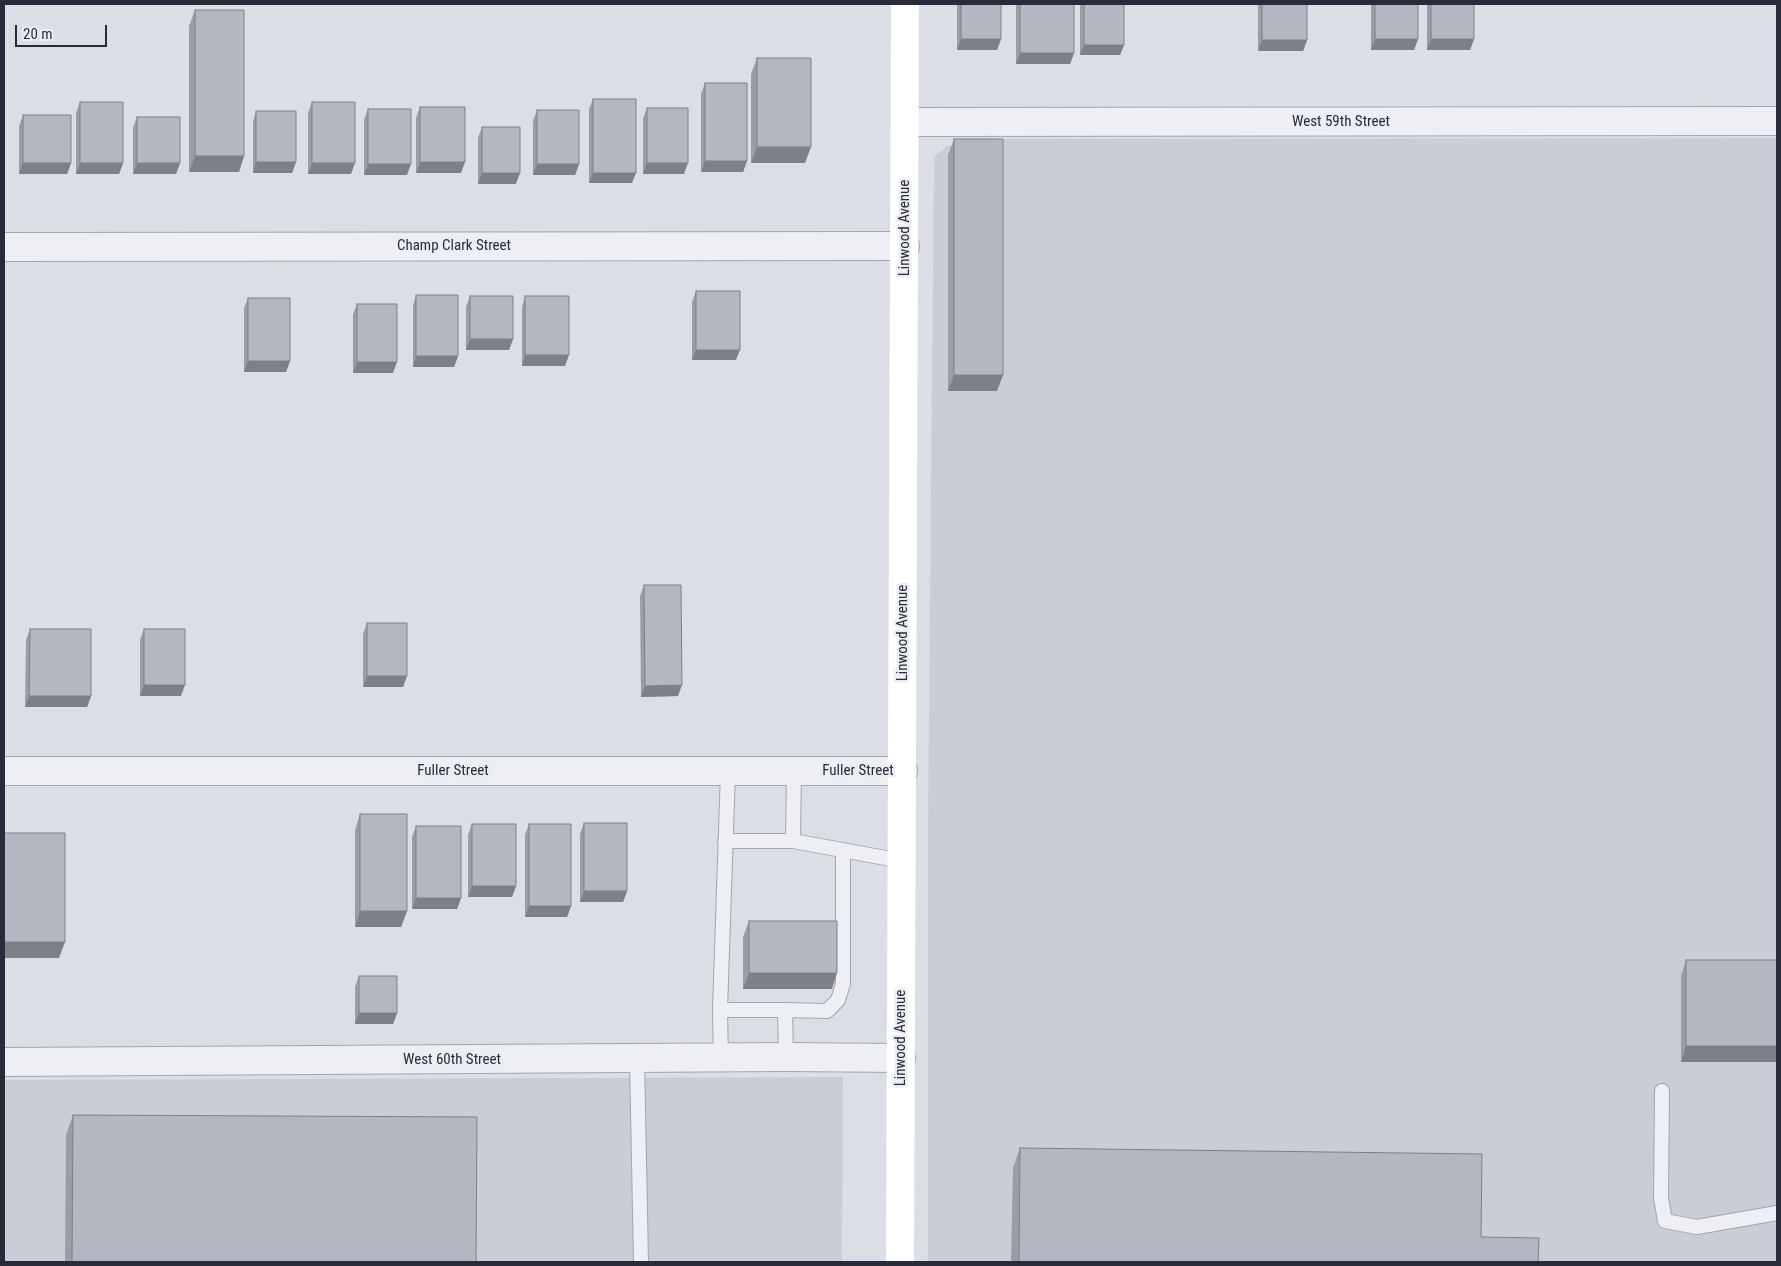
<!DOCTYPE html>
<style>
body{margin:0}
#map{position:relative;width:1781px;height:1266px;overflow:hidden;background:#dcdee5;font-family:"Roboto Condensed",sans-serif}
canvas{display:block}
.frame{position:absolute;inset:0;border:5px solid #272b3a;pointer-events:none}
.scale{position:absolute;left:15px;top:25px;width:92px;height:22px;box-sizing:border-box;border:2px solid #272b3a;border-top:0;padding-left:6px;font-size:15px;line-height:18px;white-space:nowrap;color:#272b3a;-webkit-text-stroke:4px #ebedf3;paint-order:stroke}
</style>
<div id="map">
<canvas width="1781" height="1266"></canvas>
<div class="frame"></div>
<div class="scale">20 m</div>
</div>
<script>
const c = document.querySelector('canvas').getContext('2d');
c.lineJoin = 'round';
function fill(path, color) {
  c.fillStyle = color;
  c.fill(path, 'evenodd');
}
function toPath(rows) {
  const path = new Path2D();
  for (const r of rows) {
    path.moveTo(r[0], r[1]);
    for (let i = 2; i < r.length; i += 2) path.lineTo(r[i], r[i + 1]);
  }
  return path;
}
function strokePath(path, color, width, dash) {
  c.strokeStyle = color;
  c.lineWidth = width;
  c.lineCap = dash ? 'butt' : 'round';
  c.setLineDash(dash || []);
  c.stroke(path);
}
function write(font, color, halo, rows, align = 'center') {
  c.font = font + ' "Roboto Condensed",sans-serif';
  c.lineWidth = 5;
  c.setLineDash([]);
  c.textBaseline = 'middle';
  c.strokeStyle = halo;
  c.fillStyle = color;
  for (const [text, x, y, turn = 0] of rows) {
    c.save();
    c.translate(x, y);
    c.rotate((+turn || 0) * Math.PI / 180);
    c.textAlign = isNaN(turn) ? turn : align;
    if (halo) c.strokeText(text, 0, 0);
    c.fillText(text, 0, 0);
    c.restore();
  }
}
const built = toPath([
 [1777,138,1777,1262,928,1262,928,830,934,157,947,146,1006,139],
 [843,1077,842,1262,4,1262,4,1080]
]);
const lane = toPath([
 [725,841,793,841,794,771],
 [793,841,902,861],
 [720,1010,728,771],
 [785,1010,827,1011,838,1000,843,984,843,850],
 [637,1059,641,1262],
 [721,1059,720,1010,785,1010,786,1057],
 [1662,1091,1661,1198,1665,1221,1697,1227,1777,1213]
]);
const street = toPath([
 [906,122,1777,121],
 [4,247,905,246],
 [4,771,903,771],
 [4,1062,786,1057,901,1058]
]);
const secondary = toPath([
 [900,1262,905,4]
]);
const wall = toPath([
 [957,4,1001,4,1001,39,997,50,957,50],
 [1016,4,1074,4,1074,53,1070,64,1016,64],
 [1080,4,1124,4,1124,45,1120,55,1080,55],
 [1259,4,1307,4,1307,40,1303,51,1258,51,1258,6],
 [1371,4,1418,4,1418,39,1414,50,1371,50],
 [1427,4,1474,4,1474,39,1470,50,1427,50],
 [195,10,244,156,239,172,189,172,189,26],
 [757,58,805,163,751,163,751,74],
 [705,83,747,161,743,172,701,172,701,94],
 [593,99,632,183,589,183,589,109],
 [80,102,123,163,119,174,76,174,76,113],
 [312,102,351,174,308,174,308,113],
 [420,107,461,173,416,173,416,118],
 [647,108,684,174,643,174,643,119],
 [368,109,407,175,364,175,364,120],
 [537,110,579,164,575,175,533,175,533,121],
 [256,111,296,162,292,173,253,173,253,122],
 [23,115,71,163,67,174,19,174,19,126],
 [137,117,180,163,176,174,133,174,133,128],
 [482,127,516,184,478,184,478,138],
 [954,139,997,391,948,391,948,155],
 [696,291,736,360,692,360,692,302],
 [416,295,458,356,454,367,413,367,413,306],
 [470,296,513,339,509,350,466,350,466,307],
 [525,296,565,366,522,366,522,307],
 [248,298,290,361,286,372,244,372,244,308],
 [357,304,393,373,353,373,353,315],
 [644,585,678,696,641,697,640,596],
 [367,623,407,676,403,687,363,687,363,634],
 [30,629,91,696,87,707,25,707,26,640],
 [144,629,181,696,140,696,140,640],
 [360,814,407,911,401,927,355,927,355,830],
 [584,823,627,891,623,902,580,902,580,834],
 [472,824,516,886,512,897,468,897,468,835],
 [529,824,571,906,567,917,525,917,525,835],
 [416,826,461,898,457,909,412,909,412,837],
 [749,921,832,989,743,989,743,937],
 [1686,960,1777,1062,1681,1062,1681,976],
 [359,976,397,1013,393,1024,355,1024,355,987],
 [73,1115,476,1262,65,1262,66,1135],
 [1020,1148,1481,1237,1538,1262,1011,1262,1013,1168]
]);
const shadedWall = toPath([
 [961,39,1001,39,997,50,957,50],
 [1375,39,1418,39,1414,50,1371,50],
 [1431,39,1474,39,1470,50,1427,50],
 [1262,40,1307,40,1303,51,1258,51],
 [1084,45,1124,45,1120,55,1080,55],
 [1020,53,1074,53,1070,64,1016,64],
 [757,147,811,147,805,163,751,163],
 [195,156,244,156,239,172,189,172],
 [705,161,747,161,743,172,701,172],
 [256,162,296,162,292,173,253,173],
 [420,162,465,162,461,173,416,173],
 [23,163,71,163,67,174,19,174],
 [80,163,123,163,119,174,76,174],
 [137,163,180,163,176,174,133,174],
 [312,163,355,163,351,174,308,174],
 [647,163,688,163,684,174,643,174],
 [368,164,411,164,407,175,364,175],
 [537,164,579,164,575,175,533,175],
 [482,173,520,173,516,184,478,184],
 [593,173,636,173,632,183,589,183],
 [470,339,513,339,509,350,466,350],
 [696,350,740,350,736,360,692,360],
 [525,355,569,355,565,366,522,366],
 [416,356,458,356,454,367,413,367],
 [248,361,290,361,286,372,244,372],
 [357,362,397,362,393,373,353,373],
 [954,375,1003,375,997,391,948,391],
 [367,676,407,676,403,687,363,687],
 [144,685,185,685,181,696,140,696],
 [682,685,678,696,641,697,645,686],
 [29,696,91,696,87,707,25,707],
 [472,886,516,886,512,897,468,897],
 [584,891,627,891,623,902,580,902],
 [416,898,461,898,457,909,412,909],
 [529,906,571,906,567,917,525,917],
 [360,911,407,911,401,927,355,927],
 [4,942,65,942,59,958,4,958],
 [749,973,837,973,832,989,743,989],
 [359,1013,397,1013,393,1024,355,1024],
 [1686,1046,1777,1046,1777,1062,1681,1062]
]);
const building = toPath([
 [961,4,1001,4,1001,39,961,39,961,4],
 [1020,4,1074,4,1074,53,1020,53,1020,4],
 [1084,4,1124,4,1124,45,1084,45,1084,4],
 [1262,4,1307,4,1307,40,1262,40,1262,4],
 [1375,4,1418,4,1418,39,1375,39,1375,4],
 [1431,4,1474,4,1474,39,1431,39,1431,4],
 [195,10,244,10,244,156,195,156,195,10],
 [757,58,811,58,811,147,757,147,757,58],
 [705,83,747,83,747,161,705,161,705,83],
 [593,99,636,99,636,173,593,173,593,99],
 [80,102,123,102,123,163,80,163,80,102],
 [312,102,355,102,355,163,312,163,312,102],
 [420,107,465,107,465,162,420,162,420,107],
 [647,108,688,108,688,163,647,163,647,108],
 [368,109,411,109,411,164,368,164,368,109],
 [537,110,579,110,579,164,537,164,537,110],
 [256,111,296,111,296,162,256,162,256,111],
 [23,115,71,115,71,163,23,163,23,115],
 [137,117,180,117,180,163,137,163,137,117],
 [482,127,520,127,520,173,482,173,482,127],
 [954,139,1003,139,1003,375,954,375,954,139],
 [696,291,740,291,740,350,696,350,696,291],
 [416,295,458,295,458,356,416,356,416,295],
 [470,296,513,296,513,339,470,339,470,296],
 [525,296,569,296,569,355,525,355,525,296],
 [248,298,290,298,290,361,248,361,248,298],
 [357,304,397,304,397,362,357,362,357,304],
 [644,585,681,585,682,685,645,686,644,585],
 [367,623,407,623,407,676,367,676,367,623],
 [30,629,91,629,91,696,29,696,30,629],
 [144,629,185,629,185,685,144,685,144,629],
 [360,814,407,814,407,911,360,911,360,814],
 [584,823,627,823,627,891,584,891,584,823],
 [472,824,516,824,516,886,472,886,472,824],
 [529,824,571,824,571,906,529,906,529,824],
 [416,826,461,826,461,898,416,898,416,826],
 [4,833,65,833,65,942,4,942,4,833],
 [749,921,837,921,837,973,749,973,749,921],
 [1686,960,1777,960,1777,1046,1686,1046,1686,960],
 [359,976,397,976,397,1013,359,1013,359,976],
 [73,1115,477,1117,476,1262,72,1262,73,1115],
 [1020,1148,1482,1154,1481,1237,1539,1238,1538,1262,1019,1262,1020,1148]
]);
const streetNames = [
 ["West 59th Street",1341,122],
 ["Linwood Avenue",905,228,-90],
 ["Champ Clark Street",454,246],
 ["Linwood Avenue",903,633,-90],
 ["Fuller Street",453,771],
 ["Fuller Street",858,771],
 ["Linwood Avenue",901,1038,-90],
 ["West 60th Street",452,1060]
];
fill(built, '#cacdd6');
strokePath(lane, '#a2a5ae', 16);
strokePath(street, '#a2a5ae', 30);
strokePath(lane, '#eeeff4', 14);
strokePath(street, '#eeeff4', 28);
strokePath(secondary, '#fff', 28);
fill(wall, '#9b9da6');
fill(shadedWall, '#7e8087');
fill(building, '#b4b7c1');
strokePath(building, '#7e8087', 1);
write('15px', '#272b3a', '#ebedf3', streetNames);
</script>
